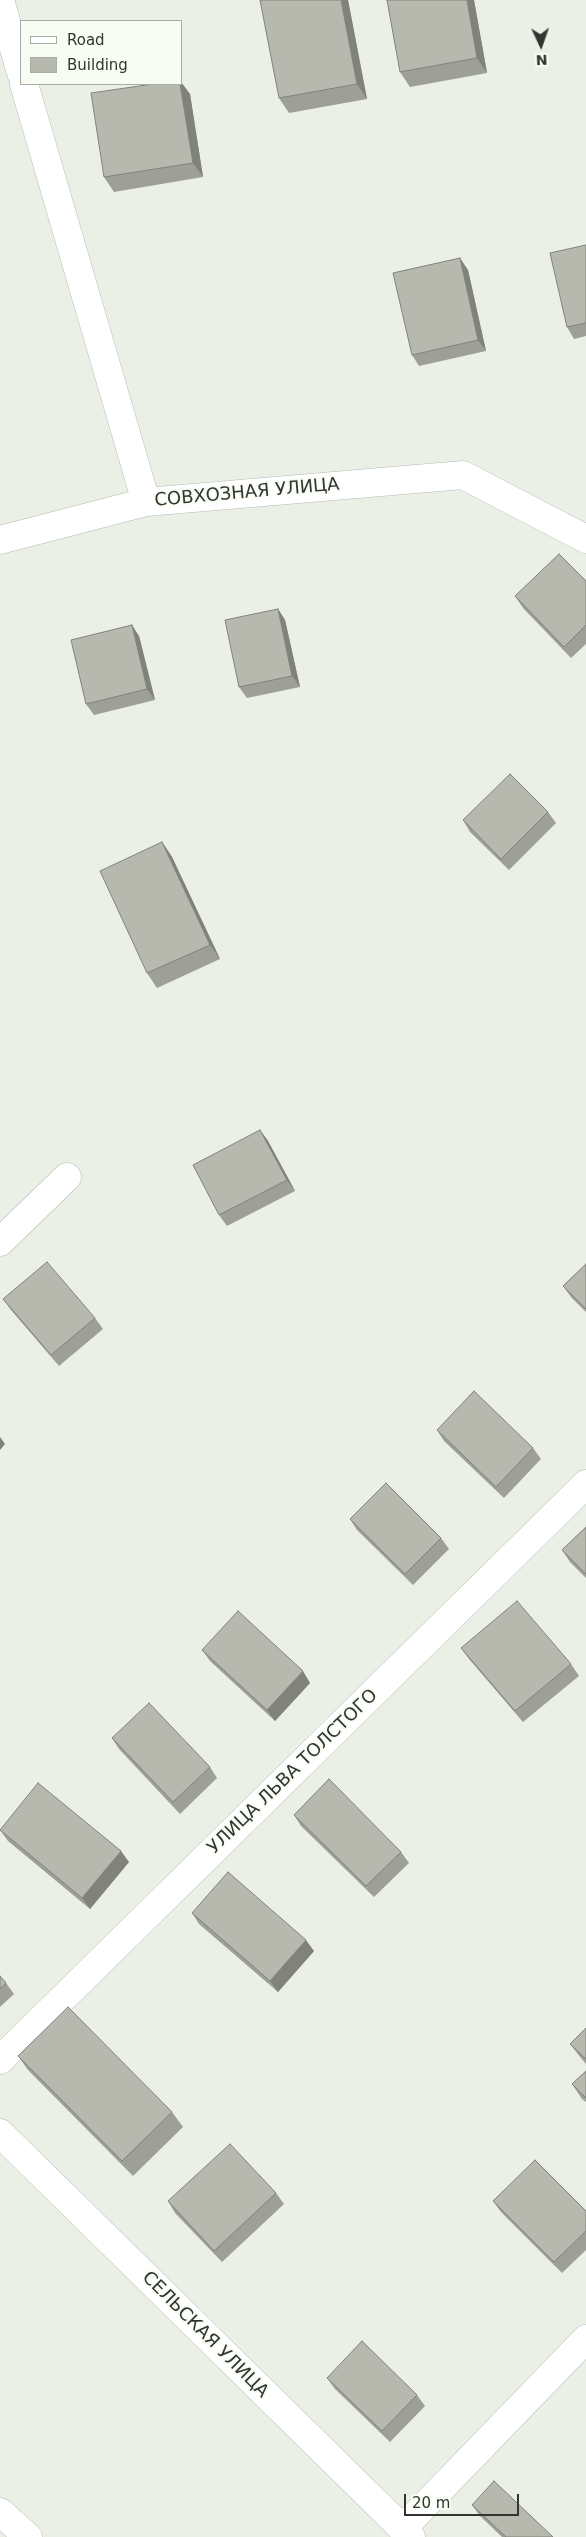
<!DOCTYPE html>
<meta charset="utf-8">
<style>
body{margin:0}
#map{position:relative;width:586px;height:2537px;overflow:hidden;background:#eaf0e6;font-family:"DejaVu Sans",sans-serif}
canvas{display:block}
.legend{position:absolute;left:20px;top:20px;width:162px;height:65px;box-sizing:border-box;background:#f7fdf3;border:1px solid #a8ada5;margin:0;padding:6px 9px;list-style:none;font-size:15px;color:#323430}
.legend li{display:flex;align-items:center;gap:10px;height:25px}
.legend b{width:25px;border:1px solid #a8ada5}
.north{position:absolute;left:516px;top:20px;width:50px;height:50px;-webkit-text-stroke:4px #f7fdf3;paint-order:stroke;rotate:177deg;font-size:14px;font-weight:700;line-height:20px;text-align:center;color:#323430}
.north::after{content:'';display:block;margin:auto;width:18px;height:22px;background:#323430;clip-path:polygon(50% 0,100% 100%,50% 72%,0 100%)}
.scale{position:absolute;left:404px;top:2494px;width:115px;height:22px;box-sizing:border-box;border:2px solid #323430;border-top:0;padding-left:6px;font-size:15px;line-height:18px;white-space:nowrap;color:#323430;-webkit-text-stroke:4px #f7fdf3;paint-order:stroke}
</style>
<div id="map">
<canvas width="586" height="2537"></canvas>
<ul class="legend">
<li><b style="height:6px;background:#fff"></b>Road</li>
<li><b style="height:14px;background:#b8b9ae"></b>Building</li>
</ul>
<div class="north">N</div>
<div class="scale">20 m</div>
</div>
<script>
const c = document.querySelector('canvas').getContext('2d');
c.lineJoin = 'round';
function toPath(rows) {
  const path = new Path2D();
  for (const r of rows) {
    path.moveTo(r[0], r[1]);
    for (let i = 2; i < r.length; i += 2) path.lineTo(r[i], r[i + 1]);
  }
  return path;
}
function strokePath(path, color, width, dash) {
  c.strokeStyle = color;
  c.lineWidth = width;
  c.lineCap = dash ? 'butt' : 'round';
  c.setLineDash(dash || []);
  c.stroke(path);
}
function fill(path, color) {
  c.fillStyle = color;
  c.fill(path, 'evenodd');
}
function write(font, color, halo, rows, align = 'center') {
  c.font = font + ' "DejaVu Sans",sans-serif';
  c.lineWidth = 4;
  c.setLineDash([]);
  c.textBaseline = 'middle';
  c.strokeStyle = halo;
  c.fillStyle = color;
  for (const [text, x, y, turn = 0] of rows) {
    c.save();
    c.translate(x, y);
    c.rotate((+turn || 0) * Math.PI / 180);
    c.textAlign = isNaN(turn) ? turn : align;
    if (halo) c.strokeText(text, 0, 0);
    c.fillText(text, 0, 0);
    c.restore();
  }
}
const street = toPath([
 [0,540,146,502],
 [0,1242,67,1177],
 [0,2060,586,1484],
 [0,2133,411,2537],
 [0,2512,28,2537],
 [402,2529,586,2339]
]);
const secondary = toPath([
 [0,0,21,73],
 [24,84,146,502,463,475,586,539]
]);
const wall = toPath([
 [348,0,367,99,289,113,279,98],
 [474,0,487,73,410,87,400,72],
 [181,82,190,94,203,177,114,192,104,177,181,84],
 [586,245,586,336,574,339,567,327],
 [468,270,486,351,419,366,412,355],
 [586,581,586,644,571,658,523,608,515,596],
 [278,609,285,620,300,687,247,698,239,687],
 [139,636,155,700,94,715,86,704],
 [548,812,556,823,509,870,470,832,463,820],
 [162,842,172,857,220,959,157,988,147,973],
 [260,1130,268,1141,295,1191,227,1226,219,1215],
 [586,1264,586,1312,571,1297,563,1286],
 [3,1299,95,1318,103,1329,59,1366,11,1310],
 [437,1430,533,1448,541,1459,504,1498,444,1441],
 [350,1519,441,1538,449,1549,413,1585,357,1530],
 [586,1527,586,1578,570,1562,562,1550],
 [461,1648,571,1664,579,1676,523,1722,469,1659],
 [202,1650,310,1683,275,1721,210,1661],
 [112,1738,210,1767,217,1778,180,1814,119,1749],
 [294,1815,401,1852,409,1863,374,1897,301,1826],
 [0,1830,129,1862,90,1909,8,1841],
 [192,1913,314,1951,278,1992,199,1924],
 [0,1976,6,1983,14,1994,0,2007],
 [586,2028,586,2064,581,2058,570,2044],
 [18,2056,172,2112,183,2127,133,2176,28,2070],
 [586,2071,586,2102,582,2099,572,2084],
 [276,2193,284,2204,222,2262,175,2213,168,2201],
 [493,2201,586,2211,586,2250,562,2273,501,2212],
 [327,2378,417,2395,425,2406,390,2442,335,2389],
 [472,2505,553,2537,502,2537,480,2516]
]);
const shadedWall = toPath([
 [341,0,348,0,367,99,357,84],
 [467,0,474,0,487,73,477,58],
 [181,82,190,94,203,177,193,163,180,84,181,84],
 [460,258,468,270,486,351,478,340],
 [278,609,285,620,300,687,292,676],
 [132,625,139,636,155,700,147,689],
 [162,842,172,857,220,959,210,945],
 [260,1130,268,1141,295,1191,287,1180],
 [0,1437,5,1444,0,1450],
 [303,1671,310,1683,275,1721,267,1710],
 [121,1851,129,1862,90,1909,82,1898],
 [306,1940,314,1951,278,1992,270,1981]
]);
const building = toPath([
 [260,0,341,0,357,84,279,98,260,0],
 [387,0,467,0,477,58,400,72,387,0],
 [153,84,180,84,193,163,104,177,91,93,153,84],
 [586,245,586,323,567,327,550,253,586,245],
 [460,258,478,340,412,355,393,273,460,258],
 [559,554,586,581,586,625,564,647,515,596,559,554],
 [278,609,292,676,239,687,225,620,278,609],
 [132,625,147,689,86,704,71,640,132,625],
 [510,774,548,812,501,859,463,820,510,774],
 [162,842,210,945,147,973,100,871,162,842],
 [260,1130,287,1180,219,1215,193,1165,260,1130],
 [47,1262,95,1318,51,1355,3,1299,47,1262],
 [586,1264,586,1309,563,1286,586,1264],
 [474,1391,533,1448,496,1487,437,1430,474,1391],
 [386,1483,441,1538,405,1574,350,1519,386,1483],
 [586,1527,586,1574,562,1550,586,1527],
 [517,1601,571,1664,515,1711,461,1648,517,1601],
 [238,1611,303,1671,267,1710,202,1650,238,1611],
 [149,1703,210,1767,173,1802,112,1738,149,1703],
 [329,1779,401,1852,366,1886,294,1815,329,1779],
 [38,1783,121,1851,82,1898,0,1830,38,1783],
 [228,1872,306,1940,270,1981,192,1913,228,1872],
 [0,1976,6,1983,0,1989,0,1976],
 [68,2007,172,2112,122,2161,18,2056,68,2007],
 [586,2028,586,2059,570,2044,586,2028],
 [586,2071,586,2098,572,2084,586,2071],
 [230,2144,276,2193,214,2251,168,2201,230,2144],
 [535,2160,586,2211,586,2231,554,2262,493,2201,535,2160],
 [362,2341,417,2395,382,2431,327,2378,362,2341],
 [494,2481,553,2537,506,2537,472,2505,494,2481]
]);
const streetNames = [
 ["СОВХОЗНАЯ УЛИЦА",247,493,-5],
 ["УЛИЦА ЛЬВА ТОЛСТОГО",293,1772,-44],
 ["СЕЛЬСКАЯ УЛИЦА",205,2335,45]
];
strokePath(street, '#b4bab0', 29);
strokePath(secondary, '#b4bab0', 29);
strokePath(street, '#fff', 28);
strokePath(secondary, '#fff', 28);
fill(wall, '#9e9f96');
fill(shadedWall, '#81827a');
fill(building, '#b8b9ae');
strokePath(building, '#81827a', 1);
write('18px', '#323430', '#f7fdf3', streetNames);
</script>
